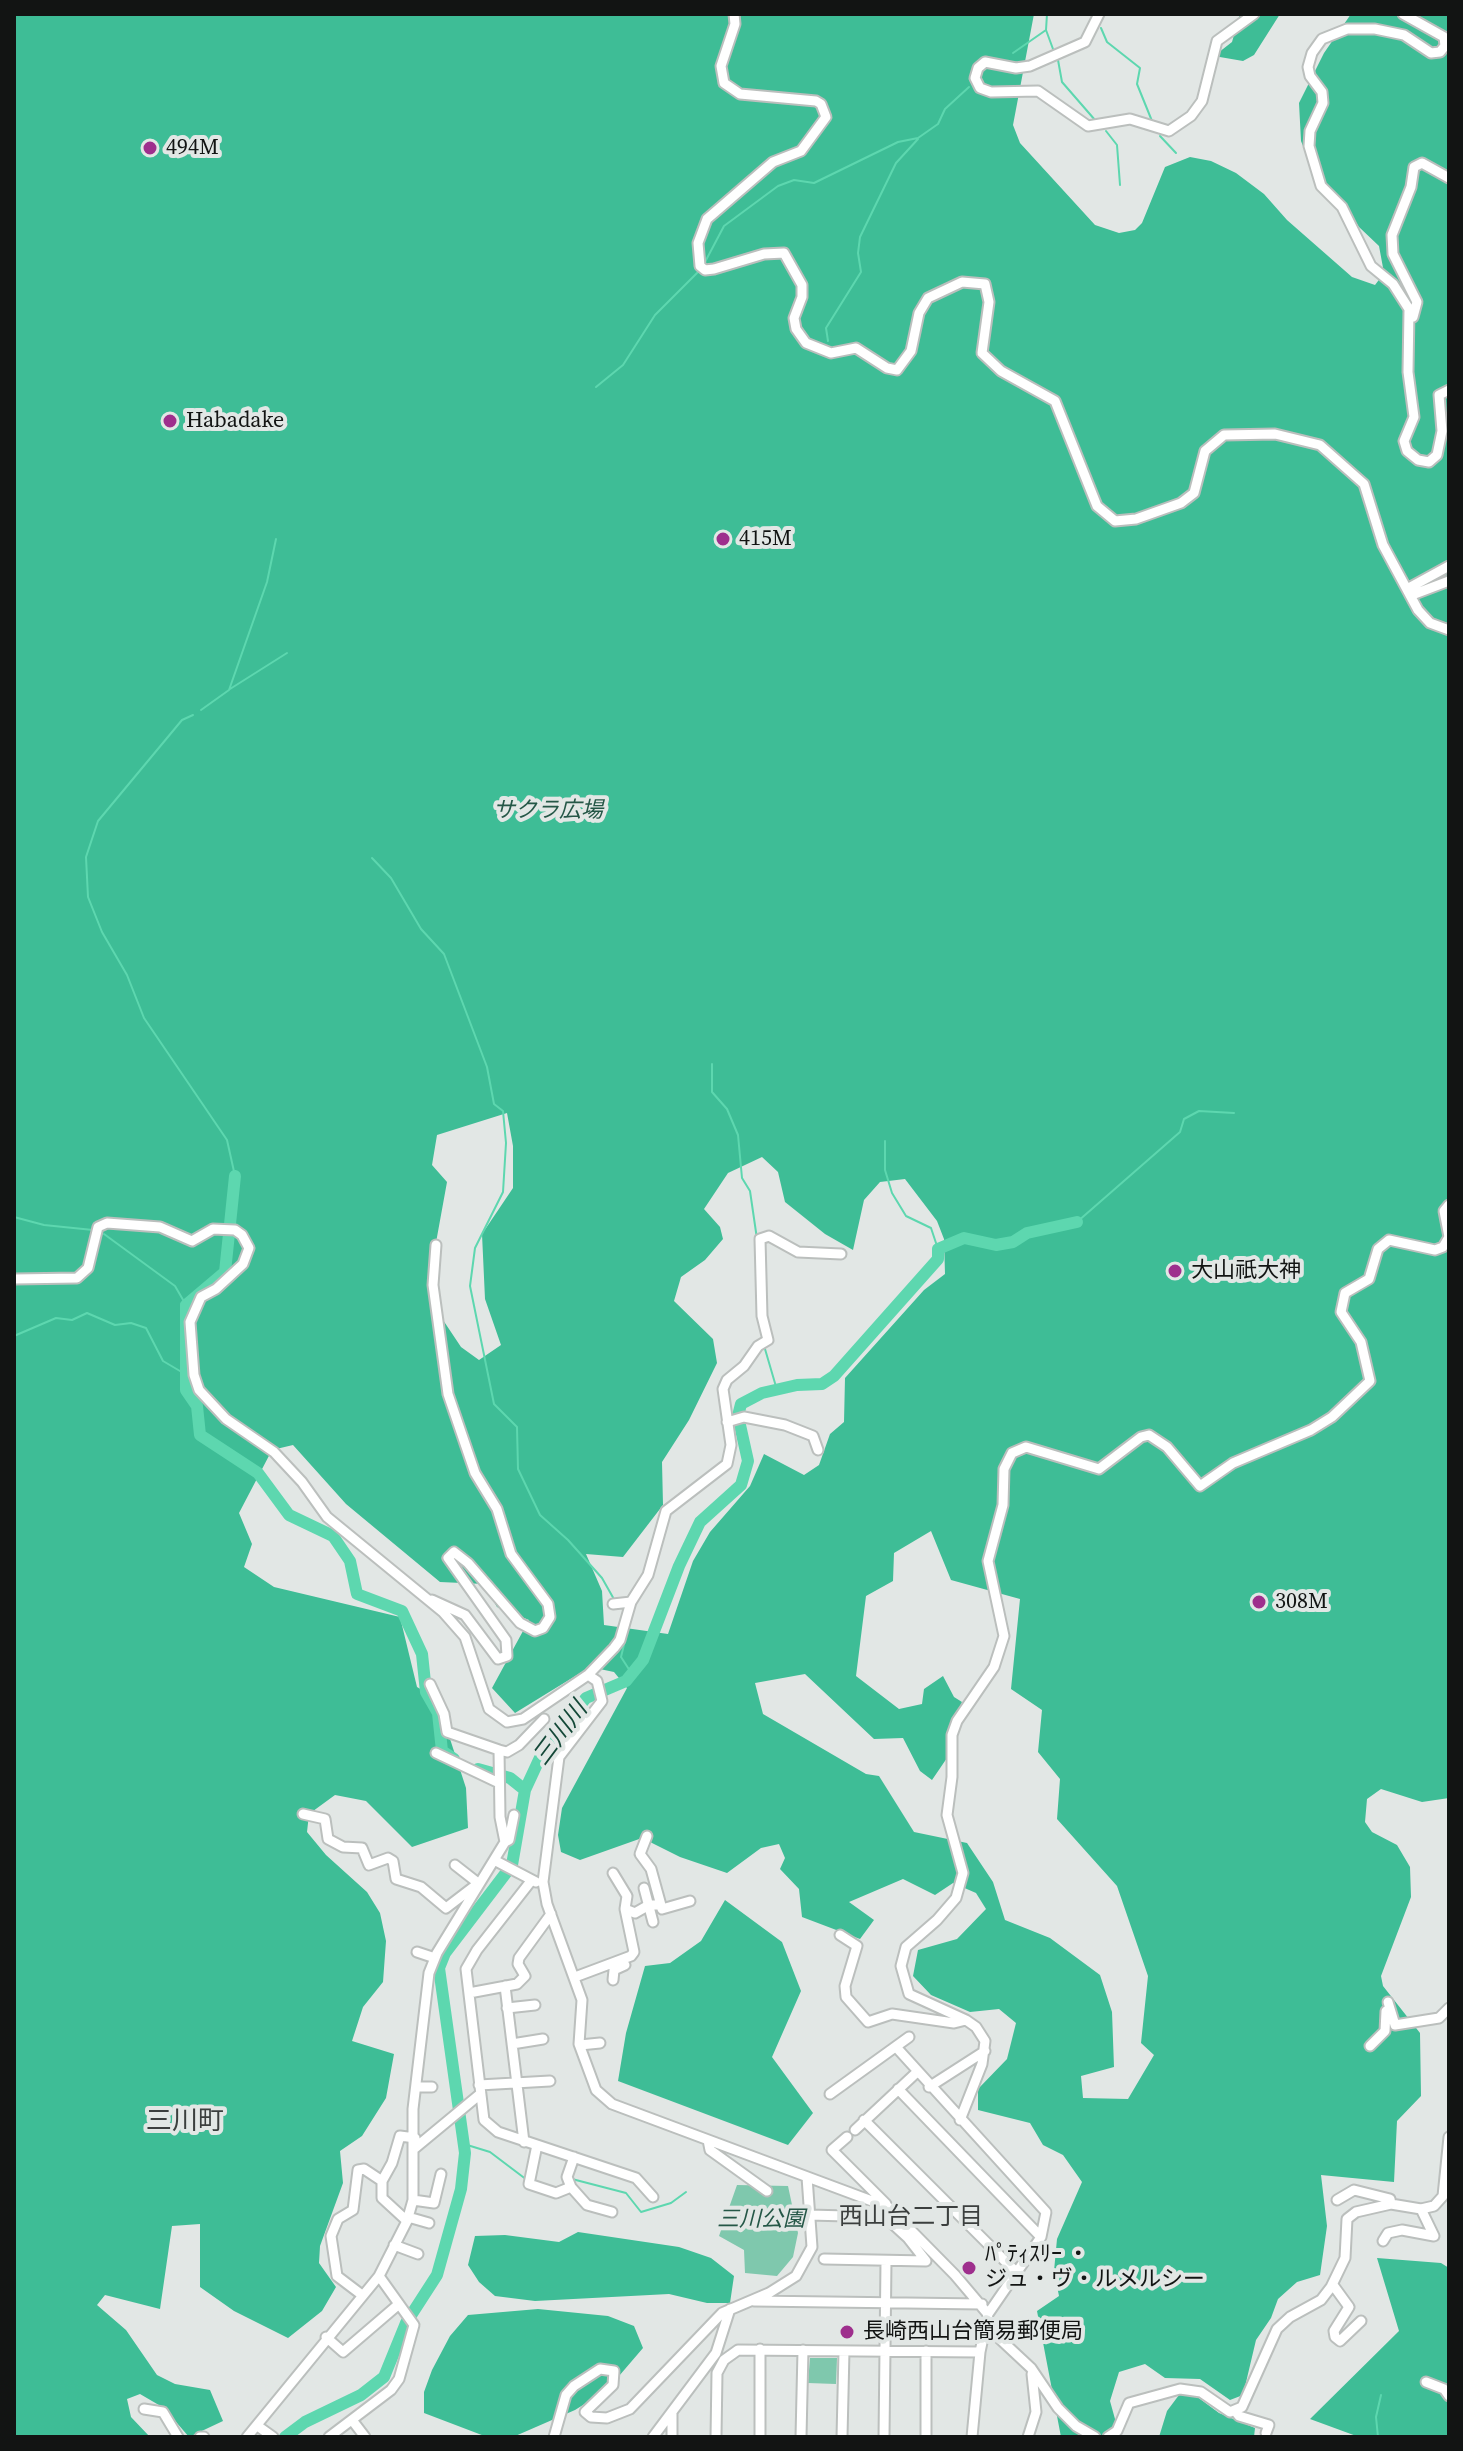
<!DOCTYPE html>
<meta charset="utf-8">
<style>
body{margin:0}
#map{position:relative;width:1463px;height:2451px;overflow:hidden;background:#e2e7e5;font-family:"Source Serif 4",serif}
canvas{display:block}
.frame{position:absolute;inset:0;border:16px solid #121413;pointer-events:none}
</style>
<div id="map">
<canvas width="1463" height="2451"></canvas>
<div class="frame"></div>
</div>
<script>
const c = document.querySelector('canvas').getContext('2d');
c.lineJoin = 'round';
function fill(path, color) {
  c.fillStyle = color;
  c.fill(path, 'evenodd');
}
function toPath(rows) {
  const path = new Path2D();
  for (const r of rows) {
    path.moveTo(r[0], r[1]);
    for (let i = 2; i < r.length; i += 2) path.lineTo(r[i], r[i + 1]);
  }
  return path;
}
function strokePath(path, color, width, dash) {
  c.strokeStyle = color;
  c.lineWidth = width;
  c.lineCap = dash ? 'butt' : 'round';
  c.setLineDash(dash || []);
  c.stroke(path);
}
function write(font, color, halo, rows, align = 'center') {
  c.font = font + ' "Source Serif 4","Noto Sans JP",serif';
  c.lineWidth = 8;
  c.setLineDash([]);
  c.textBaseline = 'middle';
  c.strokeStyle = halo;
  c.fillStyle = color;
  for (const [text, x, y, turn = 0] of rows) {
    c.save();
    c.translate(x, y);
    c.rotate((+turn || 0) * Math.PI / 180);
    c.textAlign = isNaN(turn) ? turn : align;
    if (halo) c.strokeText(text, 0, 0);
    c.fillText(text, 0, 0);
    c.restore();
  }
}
const green = toPath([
 [737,2185,788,2186,798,2233,793,2257,777,2276,745,2273,744,2250,719,2236],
 [810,2358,837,2358,836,2384,808,2383]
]);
const forest = toPath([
 [14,14,1034,14,1013,125,1020,143,1095,225,1119,233,1135,230,1142,223,1165,167,1190,157,1211,161,1236,173,1264,194,1287,220,1352,277,1375,285,1384,273,1379,246,1359,227,1336,193,1314,174,1301,141,1299,103,1324,53,1351,14,1449,14,1449,1798,1422,1802,1381,1789,1367,1799,1365,1822,1372,1832,1397,1845,1410,1867,1411,1897,1381,1976,1383,1986,1420,2033,1421,2096,1397,2121,1394,2182,1321,2175,1327,2226,1320,2275,1297,2282,1278,2299,1271,2318,1256,2340,1243,2395,1230,2400,1200,2379,1165,2378,1145,2364,1119,2372,1110,2401,1120,2437,1061,2437,1037,2311,1059,2296,1054,2271,1057,2239,1082,2182,1063,2155,1043,2145,1030,2123,978,2110,978,2089,1007,2059,1016,2023,999,2009,970,2012,931,1995,913,1976,918,1950,957,1939,986,1909,976,1893,953,1883,935,1895,903,1879,849,1902,874,1920,860,1939,802,1917,799,1889,780,1869,785,1858,779,1844,761,1848,727,1873,680,1857,642,1838,580,1860,561,1852,558,1835,562,1808,627,1688,614,1672,590,1667,515,1713,492,1688,529,1620,497,1607,484,1584,440,1582,346,1504,293,1445,272,1450,239,1513,252,1544,244,1567,274,1587,400,1617,417,1687,437,1699,466,1788,468,1828,412,1847,366,1801,335,1795,309,1814,307,1832,326,1855,367,1892,380,1913,386,1941,383,1982,363,2007,352,2041,394,2054,386,2098,362,2136,340,2151,343,2183,320,2246,319,2263,336,2287,322,2311,288,2338,234,2311,200,2287,200,2224,172,2226,160,2309,105,2295,97,2305,126,2330,157,2375,175,2384,210,2390,223,2421,189,2437,164,2408,140,2394,127,2399,131,2417,150,2437,14,2437],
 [507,1113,513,1146,513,1188,482,1234,485,1299,501,1345,479,1360,461,1347,439,1314,431,1270,447,1182,432,1165,437,1135],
 [762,1157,778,1172,785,1202,825,1234,853,1250,864,1200,880,1182,905,1179,937,1221,944,1239,945,1274,924,1290,845,1378,844,1422,830,1434,819,1465,804,1475,764,1454,750,1486,710,1532,693,1561,668,1634,604,1625,602,1591,586,1554,623,1557,663,1505,662,1462,689,1420,717,1363,713,1339,674,1301,681,1277,705,1260,723,1239,720,1227,704,1209,728,1173],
 [931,1531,951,1580,1020,1599,1011,1689,1042,1710,1038,1752,1060,1779,1057,1819,1117,1886,1148,1976,1141,2043,1154,2055,1128,2099,1083,2098,1081,2076,1114,2067,1112,2012,1100,1975,1050,1938,1005,1920,993,1882,967,1843,914,1832,879,1776,866,1774,763,1714,755,1683,805,1674,874,1739,903,1738,920,1771,932,1780,947,1758,951,1727,962,1702,954,1697,943,1676,924,1689,922,1704,899,1709,856,1676,866,1596,893,1581,894,1553],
 [1240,14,1280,14,1254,55,1243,61,1214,56,1232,42],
 [725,1900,782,1942,801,1991,772,2057,813,2113,788,2145,618,2081,626,2033,645,1966,670,1963,701,1941],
 [578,2232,679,2247,711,2258,734,2276,730,2303,707,2303,669,2294,535,2301,495,2296,479,2282,468,2265,475,2236,505,2235,559,2242],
 [1377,2258,1441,2263,1449,2268,1449,2437,1359,2437,1310,2419,1399,2331],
 [538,2309,608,2316,634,2326,643,2348,607,2390,575,2410,513,2437,487,2437,424,2413,424,2392,432,2370,450,2336,468,2315],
 [1179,2395,1196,2396,1219,2413,1255,2428,1254,2437,1159,2437,1167,2411]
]);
const stream = toPath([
 [1047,14,1046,30,1053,49],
 [1101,28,1107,42,1140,68,1137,84,1152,121],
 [1013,53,1046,30],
 [1058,60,1062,82,1095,120],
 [1106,131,1117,145,1120,185],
 [1160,136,1176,153],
 [705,262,724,226,778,186,794,180,814,183,898,142,918,138,938,124,945,109,969,87],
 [828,341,826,328,861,272,858,253,860,237,896,163,918,139],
 [596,387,623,365,655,315,698,272],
 [230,689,287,653],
 [201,710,229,690,267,582,276,539],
 [193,715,182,720,98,821,86,857,88,897,102,932,127,975,144,1018,227,1140,235,1176],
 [372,858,391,878,421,929,444,954,487,1067,494,1104,503,1111,506,1143,503,1192,475,1248,470,1286,494,1404,517,1427,518,1469,540,1515,568,1540,602,1578,615,1601],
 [712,1064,712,1092,727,1109,738,1135,742,1178,750,1191,757,1239],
 [885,1141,885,1170,892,1193,906,1216,931,1228,938,1249],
 [14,1217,44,1225,93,1230],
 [1077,1222,1180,1132,1184,1119,1199,1111,1234,1113],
 [104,1234,175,1286,186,1305],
 [14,1336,56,1318,72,1320,87,1313,115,1325,131,1323,146,1328,163,1361,185,1374],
 [765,1349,777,1390],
 [628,1628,621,1657,632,1674],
 [464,2144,490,2152,527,2180],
 [572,2179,626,2193,641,2212,671,2203,686,2192],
 [1378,2437,1376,2417,1381,2395]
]);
const river = toPath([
 [235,1176,225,1272,186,1305,186,1390,197,1406,200,1435,258,1473,289,1515,333,1536,350,1561,357,1594,402,1611,422,1654,426,1692,438,1713,442,1751,454,1759],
 [478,1769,510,1778,525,1790],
 [285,2437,305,2422,361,2395,384,2377,406,2323,437,2275,461,2189,465,2153,439,1968,445,1953,512,1865,525,1790,544,1749,586,1698,626,1681,643,1660,679,1566,700,1522,741,1485,748,1461,738,1416,741,1404,762,1393,797,1385,822,1384,834,1376,938,1259,938,1249,964,1238,996,1245,1013,1242,1027,1233,1077,1222]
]);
const minor = toPath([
 [734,14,735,24,721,66,724,83,740,94,816,101,821,104,826,117,801,151,773,162,707,219,698,243,700,266,705,270,714,269,764,254,784,253,802,285,802,297,794,318,796,329,806,343,831,353,856,348,887,368,897,370,911,351,919,313,928,298,962,282,985,284,989,302,982,353,1001,371,1055,401,1097,506,1115,521,1136,519,1181,503,1194,493,1205,451,1224,435,1275,434,1320,445,1364,484,1383,545,1418,610,1430,623,1449,630],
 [1099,14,1085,42,1030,66,1016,68,985,62,978,68,975,78,980,88,991,92,1038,91,1088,126,1130,119,1169,131,1191,116,1202,101,1217,41,1254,14],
 [1403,14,1444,37,1445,46,1440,52,1431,53,1404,35,1375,29,1347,29,1322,39,1312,53,1308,67,1310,76,1322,92,1323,103,1310,131,1309,146,1321,186,1342,207,1371,266,1393,284,1409,309,1408,372,1414,417,1404,441,1407,451,1418,460,1429,462,1437,455,1442,431,1439,395,1449,390],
 [1413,317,1417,302,1393,254,1392,235,1411,187,1414,167,1422,163,1449,178],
 [1407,589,1449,566],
 [1412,595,1449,581],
 [14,1279,77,1278,88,1268,98,1227,107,1223,160,1227,192,1241,213,1229,235,1230,242,1235,249,1248,243,1264,216,1289,201,1297,190,1322,194,1375,199,1390,226,1419,274,1452,302,1482,327,1517,443,1612,465,1637,489,1709,507,1722,523,1719,588,1675,614,1648,620,1640,631,1602,648,1575,666,1511,727,1464,731,1445,723,1389,727,1380,744,1366,758,1346,768,1340,762,1316,760,1239,769,1236,798,1252,841,1254],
 [727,1422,744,1417,785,1425,813,1436,818,1450],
 [432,1600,465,1615,498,1659,507,1656,506,1640,448,1558,454,1552,468,1563,520,1623,535,1631,543,1628,550,1617,548,1604,511,1554,497,1509,475,1473,448,1394,433,1285,436,1245],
 [613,1604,631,1602],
 [588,1675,597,1681,602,1701,559,1757,543,1882,547,1904,582,2000,579,2044,596,2090,612,2104,888,2207,955,2275,988,2314],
 [430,1684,444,1714,447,1732,499,1750,507,1752,519,1745,544,1719],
 [436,1753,499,1783],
 [303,1814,325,1819,328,1839,343,1847,362,1848,369,1865,388,1858,393,1861,396,1879,421,1887,446,1908,480,1882],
 [647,1836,640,1854,651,1869,662,1909,690,1901],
 [505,1842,509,1840,514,1815],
 [494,1860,536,1882],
 [455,1865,478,1883],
 [613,1873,627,1896,625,1909],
 [531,1881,477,1950,466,1969,484,2120,498,2132,636,2178,653,2197],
 [644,1888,653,1922],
 [840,1935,857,1946,845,1986,846,1997,868,2022,892,2014,954,2023,966,2020],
 [417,1952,435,1958],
 [575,1977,631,1956,634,1952,625,1909,635,1913,649,1905,661,1905],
 [613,1980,614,1970,625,1965],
 [505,1986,524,2142],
 [469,1993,517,1984,525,1976,518,1964,519,1958,551,1914],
 [1388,2002,1395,2025,1439,2018,1449,2008],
 [507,2008,535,2005],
 [512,2044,543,2039],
 [580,2045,600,2043],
 [1370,2046,1385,2031,1386,2011],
 [896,2047,1046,2212,1041,2237,988,2314,980,2352,972,2437],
 [479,2085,550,2081],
 [416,2087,432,2087],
 [929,2087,985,2051],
 [898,2089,1041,2237],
 [830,2094,909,2037],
 [864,2120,1018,2274],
 [960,2120,982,2064,985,2041,976,2027,966,2020,909,1994,901,1966,906,1947,937,1920,956,1898,963,1873,947,1815,952,1777,952,1735,957,1721,994,1667,1004,1636,988,1561,1003,1505,1004,1469,1012,1453,1026,1447,1099,1469,1141,1437,1149,1435,1167,1447,1200,1486,1233,1463,1311,1430,1332,1417,1370,1381,1361,1342,1341,1312,1345,1293,1369,1279,1378,1249,1389,1240,1435,1250,1443,1247,1449,1237,1444,1211,1449,1205],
 [855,2130,916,2073],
 [847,2137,832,2150,886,2204],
 [708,2140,710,2150,767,2191],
 [537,2145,529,2184,556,2193,571,2187,567,2177,574,2157],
 [415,2148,479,2095],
 [571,2187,587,2205,612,2212],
 [413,2200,434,2203,441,2174],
 [1337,2200,1354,2190,1390,2199,1391,2204],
 [809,2215,885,2217,908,2238,926,2261],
 [408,2217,429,2223],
 [407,2221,382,2198,382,2181,392,2163,400,2136,415,2138],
 [1383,2241,1388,2233,1402,2230,1434,2236,1421,2209],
 [394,2245,418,2254],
 [824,2259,926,2261],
 [1333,2285,1349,2307,1334,2331,1335,2337,1340,2341,1361,2321],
 [362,2295,337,2276,331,2236,338,2219,353,2210,358,2170,364,2169,382,2181],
 [754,2301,982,2304],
 [986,2326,1031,2368,1058,2408,1076,2426,1095,2437],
 [326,2337,343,2352,399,2304],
 [1426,2382,1444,2389,1449,2396],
 [144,2409,163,2412,178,2437],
 [1235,2411,1239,2416,1269,2425,1266,2433],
 [352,2420,365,2437],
 [259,2427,273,2437],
 [200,2437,204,2437],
 [247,2437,379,2276,407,2221,413,2200,413,2109,429,1973,437,1953,505,1842,500,1817,499,1750],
 [329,2437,391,2390,399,2379,414,2325,379,2276],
 [554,2437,566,2395,574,2386,600,2369,614,2371,613,2385,585,2412,591,2417,607,2418,630,2409,722,2313,769,2293,796,2276,812,2247,807,2177],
 [653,2437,716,2353,730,2309],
 [672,2437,672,2414],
 [716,2437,717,2373,724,2360,738,2350,980,2352],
 [760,2437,760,2349],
 [801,2437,803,2350],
 [842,2437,844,2351],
 [884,2437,886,2261],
 [926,2437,926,2351],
 [1028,2437,1036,2412,1032,2374],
 [1108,2437,1117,2431,1129,2403,1180,2389,1201,2392,1230,2412,1242,2407,1277,2329,1290,2317,1321,2300,1331,2287,1345,2258,1347,2219,1356,2212,1391,2204,1421,2209,1434,2206,1443,2196,1449,2137]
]);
const markers = [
 [150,148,8,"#9e2f8d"],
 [170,421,8,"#9e2f8d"],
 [723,539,8,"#9e2f8d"],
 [1175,1271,8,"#9e2f8d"],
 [1259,1602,8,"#9e2f8d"],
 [969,2268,8,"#9e2f8d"],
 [847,2332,8,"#9e2f8d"]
];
const poiNames = [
 ["494M",166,148],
 ["Habadake",186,421],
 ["415M",739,539],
 ["大山祇大神",1191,1271],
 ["308M",1275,1602],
 ["ﾊﾟﾃｨｽﾘｰ ・",985,2255],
 ["ジュ・ヴ・ルメルシー",985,2280],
 ["長崎西山台簡易郵便局",863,2332]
];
const parkNames = [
 ["サクラ広場",548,811],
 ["三川公園",761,2220]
];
const waterNames = [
 ["三川川",561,1734,-53]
];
const neighbourhoodNames = [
 ["西山台二丁目",911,2218]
];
const quarterNames = [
 ["三川町",185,2122]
];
fill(green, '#7fc8ad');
fill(forest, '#3ebd96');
strokePath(stream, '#5dd7af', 2);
strokePath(river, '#5dd7af', 12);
strokePath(minor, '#bbbfbd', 13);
strokePath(minor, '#fff', 9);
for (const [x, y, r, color] of markers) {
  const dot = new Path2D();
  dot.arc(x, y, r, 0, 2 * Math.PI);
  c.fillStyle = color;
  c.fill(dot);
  strokePath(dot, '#e2e7e5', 3);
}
write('22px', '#121413', '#e2e7e5', poiNames, 'left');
write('italic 22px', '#255747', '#e2e7e5', parkNames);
write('italic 24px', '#144838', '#e2e7e5', waterNames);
write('24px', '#3b3f3e', '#e2e7e5', neighbourhoodNames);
write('26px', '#3b3f3e', '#e2e7e5', quarterNames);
</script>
